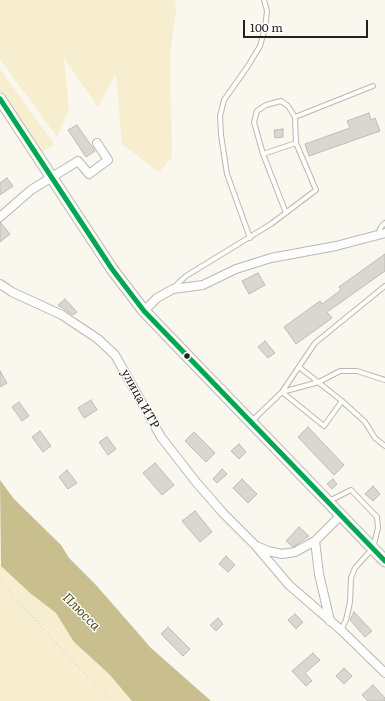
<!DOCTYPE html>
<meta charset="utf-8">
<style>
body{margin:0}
#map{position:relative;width:385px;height:701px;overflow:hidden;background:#f9f7ee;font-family:Literata,serif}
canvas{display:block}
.scale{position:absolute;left:243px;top:20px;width:125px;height:18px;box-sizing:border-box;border:2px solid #24221c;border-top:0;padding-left:5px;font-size:12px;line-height:14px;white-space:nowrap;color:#24221c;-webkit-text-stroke:3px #fff;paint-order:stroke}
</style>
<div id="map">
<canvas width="385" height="701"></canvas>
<div class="scale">100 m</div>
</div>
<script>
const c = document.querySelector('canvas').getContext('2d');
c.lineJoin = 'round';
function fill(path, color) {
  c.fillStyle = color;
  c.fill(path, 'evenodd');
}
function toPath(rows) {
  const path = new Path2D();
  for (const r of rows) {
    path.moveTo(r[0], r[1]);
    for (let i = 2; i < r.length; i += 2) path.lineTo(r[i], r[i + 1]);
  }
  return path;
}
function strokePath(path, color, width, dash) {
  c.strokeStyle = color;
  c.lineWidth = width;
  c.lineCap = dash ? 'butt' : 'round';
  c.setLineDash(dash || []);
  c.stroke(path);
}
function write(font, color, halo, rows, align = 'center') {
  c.font = font + ' Literata,serif';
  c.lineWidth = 3;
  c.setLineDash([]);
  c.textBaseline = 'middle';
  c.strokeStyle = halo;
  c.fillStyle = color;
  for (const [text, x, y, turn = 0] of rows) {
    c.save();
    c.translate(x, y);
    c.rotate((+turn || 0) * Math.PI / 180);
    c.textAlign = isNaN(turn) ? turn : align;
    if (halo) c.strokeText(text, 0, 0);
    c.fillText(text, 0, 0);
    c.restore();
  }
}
const green = toPath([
 [0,0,175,0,176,12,170,54,172,157,159,172,122,144,116,73,98,107,64,58,69,109,57,137,0,59],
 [0,69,54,144,40,154,0,92],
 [0,564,30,593,56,613,74,642,109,674,132,701,0,701]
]);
const water = toPath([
 [0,480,14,499,61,545,69,558,96,585,151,648,211,701,132,701,109,674,74,642,56,613,30,593,1,566]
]);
const building = toPath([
 [369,113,371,120,375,118,380,131,309,156,305,144,350,128,347,121,369,113],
 [77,125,95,151,86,157,68,130,77,125],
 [283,129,283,137,275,138,274,130,283,129],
 [7,178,13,186,0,195,0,183,7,178],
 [0,222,10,234,0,242,0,222],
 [385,254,385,271,327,312,332,318,296,344,284,327,320,301,322,304,341,290,339,287,385,254],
 [258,273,265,285,249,294,242,281,258,273],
 [65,299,77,312,73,315,58,305,65,299],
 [265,341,275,353,268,358,258,347,265,341],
 [0,371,7,383,0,387,0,371],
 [91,400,97,410,84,418,78,408,91,400],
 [19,402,29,416,22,421,12,407,19,402],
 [308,427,344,465,334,475,298,437,308,427],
 [40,431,51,446,43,452,32,437,40,431],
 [194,432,215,453,206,462,185,441,194,432],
 [107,437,116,449,108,455,99,442,107,437],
 [239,444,246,452,239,459,231,451,239,444],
 [155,463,174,485,162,495,143,473,155,463],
 [222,469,227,474,217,483,213,479,222,469],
 [67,470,77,483,68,489,59,477,67,470],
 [242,479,257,494,248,503,233,488,242,479],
 [333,479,337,484,332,489,327,484,333,479],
 [373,486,380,494,373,501,365,494,373,486],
 [195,511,212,532,200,542,182,521,195,511],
 [299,527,309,536,293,547,286,541,299,527],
 [226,556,235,565,228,572,219,564,226,556],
 [354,612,372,631,365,637,350,620,354,612],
 [295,614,303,622,296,629,288,620,295,614],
 [218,618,223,624,216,631,210,625,218,618],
 [168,627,190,649,183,656,161,634,168,627],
 [313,653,320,660,305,673,312,681,306,686,292,671,313,653],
 [344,668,352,676,344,684,336,676,344,668],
 [373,685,385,698,385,701,368,701,362,695,373,685]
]);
const path = toPath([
 [0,582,81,670,112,701]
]);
const lane = toPath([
 [263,154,296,143],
 [286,213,263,154,254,122,257,111,266,105,281,101,288,106,295,117],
 [378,234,381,227,385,223],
 [250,238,227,174,221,135,220,116,224,100,248,66,260,46,265,28,267,11,264,0],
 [173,288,186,276,271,224,316,190,296,143,295,117,373,86],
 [299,367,342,401,365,422,375,438,385,446],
 [282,392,319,382,340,371,357,371,385,380],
 [282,392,324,426,342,401],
 [252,421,282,392,315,343,385,286],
 [329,501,351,490,377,517,378,528,373,548,355,568,351,578,350,602,346,620,341,630]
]);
const street = toPath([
 [0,217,31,190,78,161,89,174,108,160,97,143],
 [0,284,12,292,62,315,98,339,115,355,161,437,196,482,223,513,255,545,289,585,341,630,385,673],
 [144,311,157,298,173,289,203,285,236,269,271,258,336,246,385,233],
 [315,541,319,574,330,621],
 [259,547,268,551,282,554,295,552,315,541,341,515]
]);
const secondary = toPath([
 [0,99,112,269,144,311,385,561]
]);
const bus1 = toPath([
 [0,99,112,269,144,311,385,561]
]);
const markers = [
 [187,356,3.5,"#24221c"]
];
const streetNames = [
 ["улица ИТР",140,399,61]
];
const waterNames = [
 ["Плюсса",81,612,45]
];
fill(green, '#f6eece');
fill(water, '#c9be8e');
fill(building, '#d9d8d0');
strokePath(building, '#bdbcb5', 1);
strokePath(lane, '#bab8b2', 6);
strokePath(street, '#bab8b2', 10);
strokePath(secondary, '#bab8b2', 13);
strokePath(path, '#d9d8d5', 1.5, [1, 3]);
strokePath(lane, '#fefefc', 4);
strokePath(street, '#fefefc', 8);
strokePath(secondary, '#fefefc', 11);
strokePath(bus1, '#00a651', 5);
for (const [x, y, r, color] of markers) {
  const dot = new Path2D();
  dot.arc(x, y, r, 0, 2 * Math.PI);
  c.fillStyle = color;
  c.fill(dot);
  strokePath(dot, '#fff', 1.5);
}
write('12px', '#24221c', '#fff', streetNames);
write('italic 13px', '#574b19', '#fff', waterNames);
</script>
